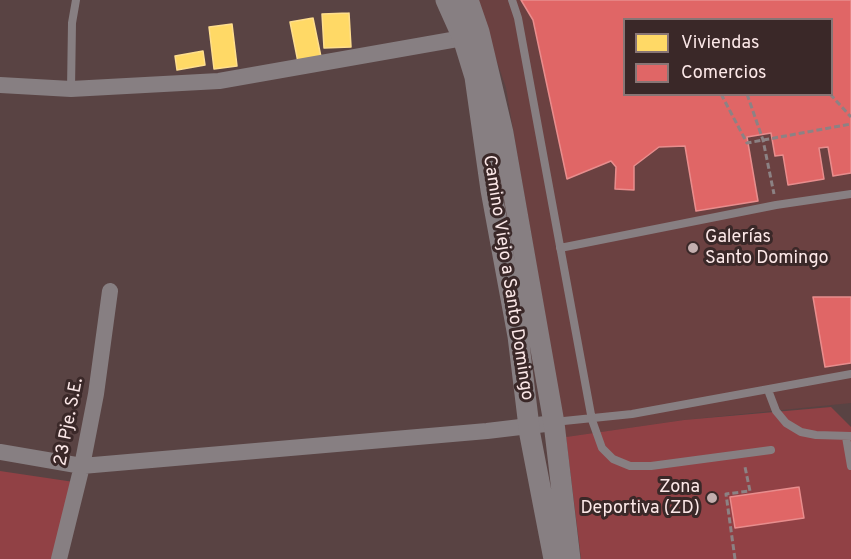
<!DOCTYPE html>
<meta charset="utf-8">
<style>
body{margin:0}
#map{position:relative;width:851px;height:559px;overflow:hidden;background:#594343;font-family:Overpass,sans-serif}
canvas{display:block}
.legend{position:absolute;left:623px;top:18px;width:210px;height:78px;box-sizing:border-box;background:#3a2828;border:2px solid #887575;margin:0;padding:8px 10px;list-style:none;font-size:18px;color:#fce8e8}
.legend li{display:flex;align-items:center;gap:12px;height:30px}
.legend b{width:30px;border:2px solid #887575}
</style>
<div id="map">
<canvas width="851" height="559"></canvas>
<ul class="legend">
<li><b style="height:16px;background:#ffd966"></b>Viviendas</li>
<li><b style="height:16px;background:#e06666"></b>Comercios</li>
</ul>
</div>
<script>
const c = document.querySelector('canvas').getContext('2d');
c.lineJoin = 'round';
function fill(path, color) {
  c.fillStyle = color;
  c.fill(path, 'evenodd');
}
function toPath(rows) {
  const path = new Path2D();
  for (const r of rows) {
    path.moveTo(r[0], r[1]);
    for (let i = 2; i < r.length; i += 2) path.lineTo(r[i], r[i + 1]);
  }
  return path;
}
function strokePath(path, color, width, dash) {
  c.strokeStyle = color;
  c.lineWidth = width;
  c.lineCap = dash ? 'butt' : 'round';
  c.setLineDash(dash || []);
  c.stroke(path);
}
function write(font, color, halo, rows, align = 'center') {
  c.font = font + ' Overpass,sans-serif';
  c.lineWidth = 6;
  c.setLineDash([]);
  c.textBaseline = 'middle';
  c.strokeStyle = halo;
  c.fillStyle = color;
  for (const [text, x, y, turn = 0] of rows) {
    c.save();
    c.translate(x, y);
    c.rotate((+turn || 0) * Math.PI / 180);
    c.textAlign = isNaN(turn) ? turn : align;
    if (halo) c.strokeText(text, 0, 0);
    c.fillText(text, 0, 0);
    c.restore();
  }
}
const built = toPath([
 [476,0,851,0,851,403,684,420,566,437,506,88],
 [624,20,832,20,832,94,624,94]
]);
const green = toPath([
 [831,407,851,427,851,559,581,559,566,437,684,420],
 [0,471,74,482,53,559,0,559]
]);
const homes = toPath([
 [349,13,351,47,324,48,322,14,349,13],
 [313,18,321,57,298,62,290,22,313,18],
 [232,24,237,66,214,69,209,27,232,24],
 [203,51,205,65,177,70,175,56,203,51]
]);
const shops = toPath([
 [521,0,851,0,851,173,833,176,828,147,819,148,824,179,788,185,783,155,775,156,771,133,747,137,758,201,696,211,685,146,659,147,634,166,634,190,615,189,616,167,611,161,567,179,533,20,521,0],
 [624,20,832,20,832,94,624,94,624,20],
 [813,297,851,297,851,363,825,367,813,297],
 [799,487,804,518,735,528,730,497,799,487]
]);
const path = toPath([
 [721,94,747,143,851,124],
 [747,94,763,140,774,194],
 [830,94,851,117],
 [735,559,726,494,750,491,745,467]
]);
const service = toPath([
 [512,0,518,18,592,420,602,448,613,459,630,466,651,466,771,450],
 [71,89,72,23,76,0],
 [560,248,776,205,851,194],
 [768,390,776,411,786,423,801,432,816,435,851,436],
 [554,422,632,414,851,374],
 [846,437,851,466]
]);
const minor = toPath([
 [0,85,71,89,219,81,463,38],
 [0,452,82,466,487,431,554,423],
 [59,559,82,466,96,394,110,291]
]);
const tertiary = toPath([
 [446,0,463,38,475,77,491,190,518,336,530,435,554,559],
 [468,0,479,32,503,133,554,423,570,559]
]);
const markers = [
 [693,248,6,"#c3aeae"],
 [712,498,6,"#c3aeae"]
];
const poiNames = [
 ["Galerías",705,238],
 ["Santo Domingo",705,259],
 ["Zona",700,488,"right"],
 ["Deportiva (ZD)",700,509,"right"]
];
const streetNames = [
 ["Camino Viejo a Santo Domingo",507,278,81],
 ["23 Pje. S.E.",70,422,-79]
];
fill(built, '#6b4141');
fill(green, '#914145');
fill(homes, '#ffd966');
strokePath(homes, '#fede8d', 1.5);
fill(shops, '#e06666');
strokePath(shops, '#e88d8d', 1.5);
strokePath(path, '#8c8284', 3, [6, 3]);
strokePath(service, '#877f82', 8);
strokePath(minor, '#877f82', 16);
strokePath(tertiary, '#877f82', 21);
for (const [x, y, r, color] of markers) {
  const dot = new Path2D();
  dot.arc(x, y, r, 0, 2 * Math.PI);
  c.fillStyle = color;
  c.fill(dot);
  strokePath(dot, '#3a2828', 2);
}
write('18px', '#fce8e8', '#3a2828', poiNames, 'left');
write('18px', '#fce8e8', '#3a2828', streetNames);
</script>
